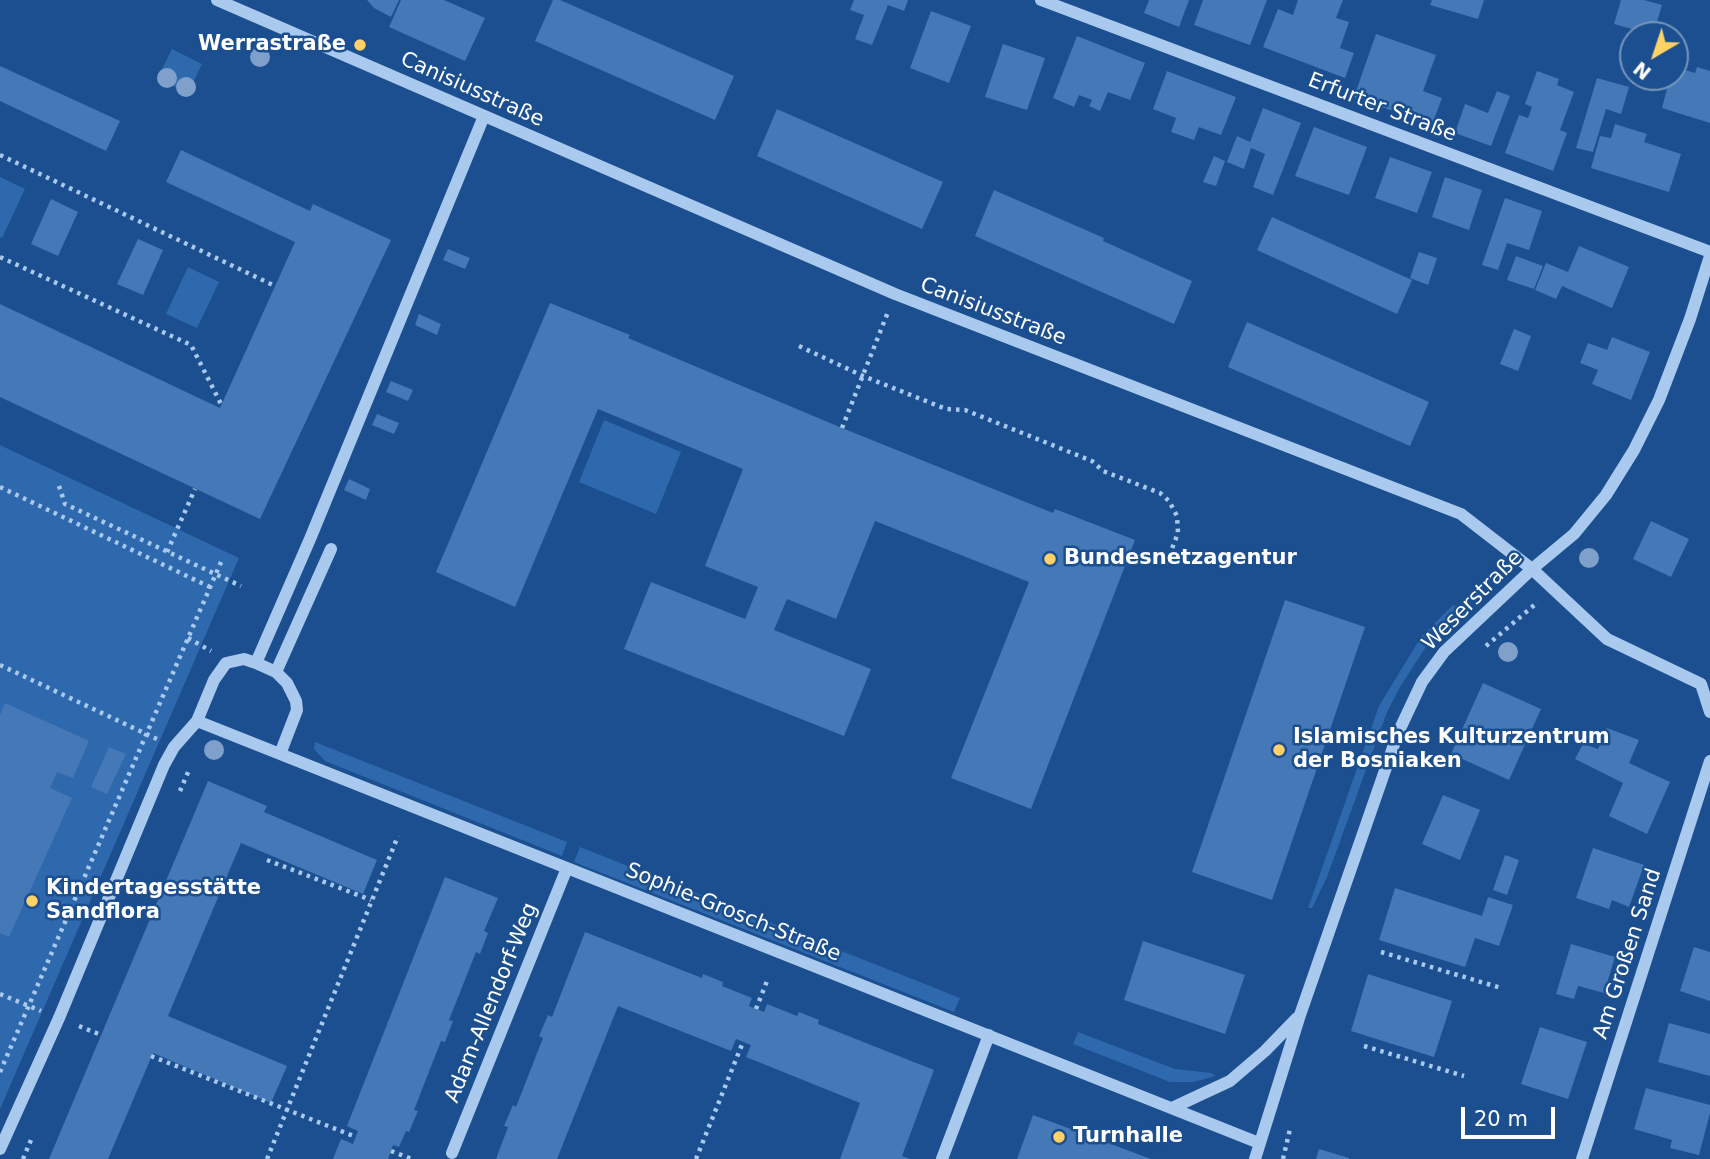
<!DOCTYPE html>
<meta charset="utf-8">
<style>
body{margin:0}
#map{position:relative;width:1710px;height:1159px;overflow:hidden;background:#1b4f8f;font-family:"DejaVu Sans",sans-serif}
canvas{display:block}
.north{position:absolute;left:1619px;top:21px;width:70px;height:70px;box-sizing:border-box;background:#1b4f8f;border:2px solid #7695bc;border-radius:50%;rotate:219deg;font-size:19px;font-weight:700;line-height:28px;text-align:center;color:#fff}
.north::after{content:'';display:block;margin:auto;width:24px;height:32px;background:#ffd166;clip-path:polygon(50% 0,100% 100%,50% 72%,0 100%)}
.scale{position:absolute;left:1461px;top:1107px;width:94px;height:32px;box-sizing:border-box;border:4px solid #fff;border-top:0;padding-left:9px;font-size:21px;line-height:24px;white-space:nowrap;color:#fff;-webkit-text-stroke:5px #1b4f8f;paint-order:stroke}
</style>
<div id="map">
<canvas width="1710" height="1159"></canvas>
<div class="north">N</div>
<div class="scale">20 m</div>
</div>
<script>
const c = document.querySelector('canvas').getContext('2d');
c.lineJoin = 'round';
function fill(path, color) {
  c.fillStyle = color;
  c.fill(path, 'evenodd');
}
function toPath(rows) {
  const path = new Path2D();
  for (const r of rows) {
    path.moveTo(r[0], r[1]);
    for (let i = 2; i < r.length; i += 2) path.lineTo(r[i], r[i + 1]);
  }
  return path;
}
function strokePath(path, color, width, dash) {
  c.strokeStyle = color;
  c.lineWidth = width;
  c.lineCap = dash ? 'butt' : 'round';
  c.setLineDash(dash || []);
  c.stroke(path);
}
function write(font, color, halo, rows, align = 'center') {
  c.font = font + ' "DejaVu Sans",sans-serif';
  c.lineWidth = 5;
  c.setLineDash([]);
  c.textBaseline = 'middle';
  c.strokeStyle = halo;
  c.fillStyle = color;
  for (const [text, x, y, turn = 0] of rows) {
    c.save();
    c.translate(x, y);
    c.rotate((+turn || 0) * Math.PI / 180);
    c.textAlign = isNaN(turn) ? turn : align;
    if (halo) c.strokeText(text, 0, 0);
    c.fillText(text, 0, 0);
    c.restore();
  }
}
const green = toPath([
 [172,49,202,64,188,93,157,79],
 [0,177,25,189,2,238,0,237],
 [188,267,219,282,197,328,166,314],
 [604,420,681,452,656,514,579,482],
 [0,445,239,558,0,1109],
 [1470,602,1429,642,1400,687,1387,712,1327,877,1312,908,1308,908,1379,706,1421,637,1452,606],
 [315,742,567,842,562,856,325,761,314,749],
 [580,847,960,998,954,1012,574,862],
 [1078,1032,1175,1069,1211,1073,1215,1076,1194,1082,1170,1082,1073,1044]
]);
const building = toPath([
 [367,0,399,0,391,17,374,8],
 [401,0,444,0,485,18,465,61,389,27],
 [553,0,560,0,734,76,715,120,535,41],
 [854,0,908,0,904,11,888,5,872,45,855,39,864,15,850,10],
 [1149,0,1189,0,1179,27,1144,13],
 [1203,0,1267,0,1250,45,1194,25],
 [1298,0,1343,0,1336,18,1349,22,1340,48,1354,53,1345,78,1263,47,1278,9,1293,15],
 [1432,0,1484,0,1478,19,1430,5],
 [1621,0,1644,0,1662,5,1653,35,1614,24],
 [931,11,971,26,949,83,910,68],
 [1376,34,1436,55,1423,91,1442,98,1432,125,1354,97],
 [1077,36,1145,63,1130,100,1108,92,1100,111,1089,106,1092,100,1079,95,1074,107,1053,98],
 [1003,44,1045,58,1027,110,985,97],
 [0,66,120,121,106,151,0,101],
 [1675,67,1695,73,1697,67,1710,71,1710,123,1662,108,1668,85,1661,83,1663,77,1675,77],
 [1167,71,1236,97,1221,135,1199,127,1194,140,1171,132,1176,118,1153,109],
 [1537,71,1559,79,1557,85,1574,92,1560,130,1567,133,1553,171,1505,153,1519,115,1528,118,1532,107,1525,104],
 [1597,78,1629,87,1621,114,1606,109,1593,152,1576,148],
 [1497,91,1510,96,1491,146,1455,133,1465,104,1488,113],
 [1263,108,1301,123,1273,195,1253,187,1265,154,1251,148,1244,169,1227,162,1237,136,1250,142],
 [777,109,943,182,922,229,757,156],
 [1615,124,1647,134,1644,142,1681,154,1669,192,1591,168,1600,136,1611,138],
 [1314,127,1367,147,1349,195,1295,176],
 [181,150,310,211,313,204,391,240,260,519,0,397,0,304,220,408,295,242,166,182],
 [1214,156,1225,161,1216,186,1203,182],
 [1390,157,1432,172,1417,213,1375,198],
 [1445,177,1482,190,1469,230,1432,217],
 [994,190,1104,238,1103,241,1192,281,1174,324,975,236],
 [1505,198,1542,211,1529,250,1507,243,1498,270,1482,265],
 [51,199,78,212,58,256,31,244],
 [1272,217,1412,280,1397,314,1257,250],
 [138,239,163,250,143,295,117,284],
 [1579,246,1629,267,1612,308,1562,286,1556,299,1535,290,1546,263,1568,272],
 [448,249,470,258,465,269,443,260],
 [1419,252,1437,258,1428,285,1410,278],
 [1516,256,1543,266,1534,289,1507,280],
 [550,303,630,335,628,338,842,428,1053,513,1055,509,1135,540,1031,809,951,778,1029,582,875,521,836,619,787,599,774,630,871,669,844,736,624,649,651,582,745,619,758,587,705,566,743,469,598,409,515,607,436,572],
 [419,314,441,324,437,335,415,325],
 [1247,322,1429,402,1410,446,1228,367],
 [1514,329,1531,336,1518,371,1500,364],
 [1612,337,1650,352,1631,400,1592,384,1598,370,1580,363,1588,343,1607,350],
 [391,381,413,390,408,401,386,392],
 [377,414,399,423,394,434,372,425],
 [349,479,370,489,366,500,344,490],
 [1651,521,1689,539,1671,577,1633,559],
 [1285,600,1365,627,1272,900,1192,872],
 [1483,683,1541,709,1509,780,1451,754],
 [5,703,89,741,73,778,57,772,50,788,72,798,9,937,0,933,0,715],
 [1607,728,1639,740,1629,763,1670,782,1647,834,1609,816,1623,783,1575,759,1583,744,1598,749],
 [109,747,126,754,107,794,91,787],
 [208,781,267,806,264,812,377,860,363,894,241,843,168,1016,287,1066,271,1103,153,1053,108,1159,49,1159],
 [1443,795,1480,810,1460,860,1422,844],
 [1593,848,1644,865,1629,907,1612,900,1609,909,1576,898],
 [1505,855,1519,860,1507,895,1493,890],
 [445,877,498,898,484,931,488,933,480,954,476,952,449,1020,453,1021,445,1042,441,1041,414,1110,418,1111,409,1132,406,1131,399,1147,393,1145,388,1159,333,1159,341,1139,353,1144,358,1131,347,1126],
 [1395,888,1482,916,1488,897,1513,905,1499,946,1475,938,1465,967,1379,940],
 [585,932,702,978,703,974,723,982,722,986,752,998,749,1006,764,1012,767,1004,797,1016,799,1012,819,1020,818,1024,934,1070,902,1156,910,1159,840,1159,860,1103,746,1057,751,1045,736,1039,731,1051,618,1006,557,1159,496,1159,508,1127,504,1126,513,1105,516,1107,543,1038,539,1036,548,1015,552,1017],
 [1143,941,1245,975,1225,1034,1124,1000],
 [1571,944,1615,957,1604,993,1578,986,1574,999,1556,994],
 [1694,947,1710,952,1710,1001,1680,991],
 [1368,974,1452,1001,1434,1057,1351,1031],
 [1669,1023,1710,1034,1710,1076,1658,1062],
 [1540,1027,1587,1042,1568,1099,1521,1084],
 [1646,1088,1710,1105,1710,1113,1699,1155,1670,1148,1672,1140,1634,1129],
 [1033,1115,1151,1159,1017,1159],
 [1319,1149,1349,1158,1349,1159,1316,1159]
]);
const path = toPath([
 [0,155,275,286],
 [0,257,191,345,221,404],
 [799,346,863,376,946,409,965,410,1092,461,1103,471,1160,493,1169,501,1177,516,1178,533,1166,564],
 [842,428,888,312],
 [59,486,65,504,241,586],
 [0,487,210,587],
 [167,552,195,489],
 [188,638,211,651],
 [1486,646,1538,602],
 [0,665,157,739],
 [180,791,189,770],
 [267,860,371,900],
 [1381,952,1501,988],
 [0,994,41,1011],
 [756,1009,767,981],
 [79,1026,101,1035],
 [1364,1046,1464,1076],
 [151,1056,356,1137],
 [0,1072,221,562],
 [391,1151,412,1159],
 [23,1159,31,1140],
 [267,1159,398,836],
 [696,1159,743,1042],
 [1283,1159,1290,1129]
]);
const minor = toPath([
 [217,0,895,294,1461,514,1532,569,1607,639,1701,684,1710,712],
 [1041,0,1710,252],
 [256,663,310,539,484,116],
 [276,672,331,549],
 [280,754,297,710,296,701,287,683,276,672,256,663,244,659,226,663,214,680,197,721,1259,1143],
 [1172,1108,1230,1081,1265,1051,1297,1018],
 [0,1149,59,1018,164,765,174,747,197,721],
 [452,1153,567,868],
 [942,1159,989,1035],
 [1255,1159,1300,1015,1398,733,1422,682,1444,652,1532,569,1574,534,1606,495,1634,450,1659,400,1690,319,1710,256],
 [1582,1159,1710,761]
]);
const trees = [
 [260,57],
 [167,78],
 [186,87],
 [1589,558],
 [1508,652],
 [214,750]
];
const markers = [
 [360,45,7,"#ffd166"],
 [1050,559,7,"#ffd166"],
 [1279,750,7,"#ffd166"],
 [32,901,7,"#ffd166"],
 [1059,1137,7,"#ffd166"]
];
const poiNames = [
 ["Werrastraße",346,45,"right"],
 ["Bundesnetzagentur",1064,559],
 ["Islamisches Kulturzentrum",1293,738],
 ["der Bosniaken",1293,762],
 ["Kindertagesstätte",46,889],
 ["Sandflora",46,913],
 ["Turnhalle",1073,1137]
];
const streetNames = [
 ["Canisiusstraße",472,90,24],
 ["Erfurter Straße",1382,108,21],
 ["Canisiusstraße",993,312,21],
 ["Weserstraße",1473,601,-45],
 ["Sophie-Grosch-Straße",733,913,22],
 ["Am Großen Sand",1628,954,-72],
 ["Adam-Allendorf-Weg",492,1003,-68]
];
fill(green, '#2e69ad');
fill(building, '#4478b7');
strokePath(path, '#a9c9ee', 4.5, [3.5, 5]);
strokePath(minor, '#a9c9ee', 12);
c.fillStyle = '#7ea0ca';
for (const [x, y] of trees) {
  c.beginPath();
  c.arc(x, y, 10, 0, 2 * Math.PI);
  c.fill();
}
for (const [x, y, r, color] of markers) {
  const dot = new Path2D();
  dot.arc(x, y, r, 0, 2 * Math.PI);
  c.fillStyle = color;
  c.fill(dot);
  strokePath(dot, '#1b4f8f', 2.5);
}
write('bold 21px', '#fff', '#1b4f8f', poiNames, 'left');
write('21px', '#fff', '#1b4f8f', streetNames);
</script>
